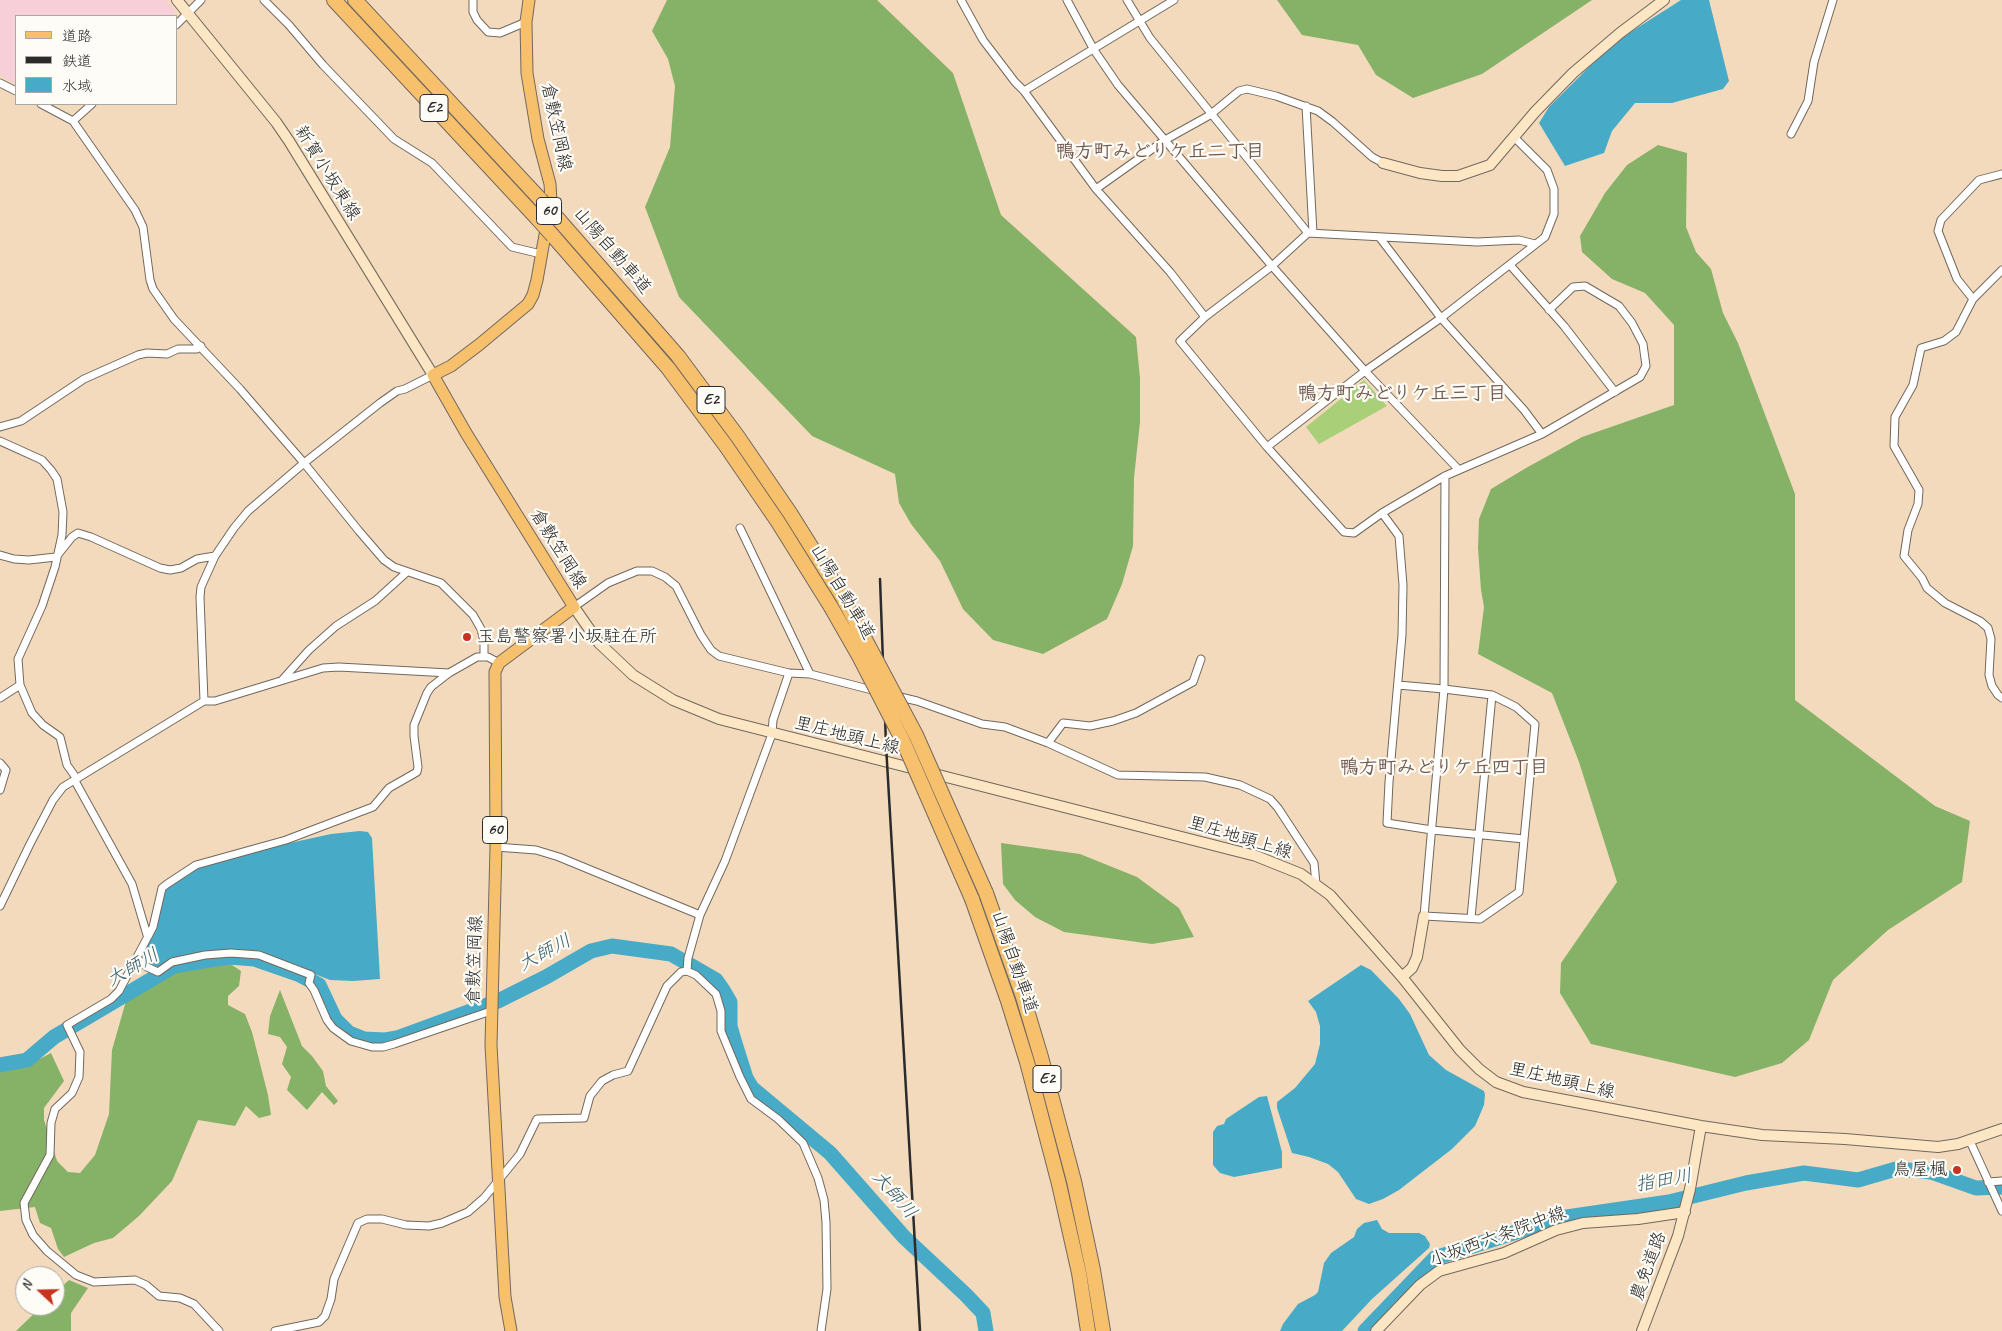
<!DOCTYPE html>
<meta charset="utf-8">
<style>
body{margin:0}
#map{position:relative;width:2002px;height:1331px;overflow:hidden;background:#f4dabc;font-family:Caveat,"Klee One",sans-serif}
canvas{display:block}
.legend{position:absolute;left:15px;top:15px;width:162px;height:90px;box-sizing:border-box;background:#fdfcf7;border:1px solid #a9a8a5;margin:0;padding:6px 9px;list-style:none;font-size:15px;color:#2b2b2b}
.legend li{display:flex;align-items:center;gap:10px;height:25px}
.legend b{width:25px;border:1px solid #a9a8a5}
.north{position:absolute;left:15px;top:1266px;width:50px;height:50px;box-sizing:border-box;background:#fdfcf7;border:1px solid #a9a8a5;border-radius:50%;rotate:291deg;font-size:14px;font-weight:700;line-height:20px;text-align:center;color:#2b2b2b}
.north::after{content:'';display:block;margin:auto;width:18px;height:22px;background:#c8321e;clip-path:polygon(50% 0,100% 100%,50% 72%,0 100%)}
</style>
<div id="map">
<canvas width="2002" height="1331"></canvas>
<ul class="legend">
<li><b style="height:6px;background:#f7c06c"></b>道路</li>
<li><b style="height:6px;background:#2b2b2b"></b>鉄道</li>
<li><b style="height:14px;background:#47abc7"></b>水域</li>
</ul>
<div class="north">N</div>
</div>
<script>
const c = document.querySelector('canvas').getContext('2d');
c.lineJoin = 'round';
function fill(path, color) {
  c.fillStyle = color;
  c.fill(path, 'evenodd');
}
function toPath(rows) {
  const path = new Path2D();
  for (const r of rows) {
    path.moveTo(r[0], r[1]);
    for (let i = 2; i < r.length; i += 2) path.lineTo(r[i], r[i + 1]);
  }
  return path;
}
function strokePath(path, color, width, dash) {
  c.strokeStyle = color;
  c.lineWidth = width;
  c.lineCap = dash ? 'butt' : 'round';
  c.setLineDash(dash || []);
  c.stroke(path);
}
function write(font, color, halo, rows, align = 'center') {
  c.font = font + ' Caveat,"Klee One",sans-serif';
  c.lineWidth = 4.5;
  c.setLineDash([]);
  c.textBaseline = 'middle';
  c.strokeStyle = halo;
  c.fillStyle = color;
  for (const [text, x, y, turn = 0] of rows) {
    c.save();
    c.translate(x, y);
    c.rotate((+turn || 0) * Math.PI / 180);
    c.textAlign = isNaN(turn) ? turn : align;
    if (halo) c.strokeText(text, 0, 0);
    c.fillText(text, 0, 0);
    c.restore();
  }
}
const built = toPath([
 [0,0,166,0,174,9,174,15,16,16,16,84,0,75]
]);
const green = toPath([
 [1364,380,1387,406,1319,444,1306,427]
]);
const forest = toPath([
 [667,0,877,0,953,73,1001,215,1136,337,1140,378,1140,422,1134,478,1133,546,1122,584,1107,619,1043,654,993,640,963,609,940,561,911,524,899,503,895,474,812,436,679,297,645,207,670,147,675,86,668,59,652,31],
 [1277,0,1592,0,1482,74,1413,98,1376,75,1358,45,1302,35],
 [1658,145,1687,153,1686,227,1696,252,1711,269,1723,313,1738,343,1795,494,1795,700,1935,806,1970,821,1962,882,1888,930,1833,980,1809,1040,1782,1063,1735,1077,1591,1044,1560,993,1561,963,1617,882,1579,762,1552,693,1478,654,1484,607,1481,590,1478,548,1479,519,1491,489,1526,468,1582,437,1674,405,1674,325,1645,293,1612,279,1582,252,1580,236,1605,193,1627,165],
 [1001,843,1080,854,1137,877,1179,908,1194,937,1152,944,1064,932,1035,917,1015,900,1003,884],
 [226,961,241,971,239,986,228,996,228,1005,245,1014,252,1032,268,1095,271,1115,259,1118,246,1106,235,1126,198,1120,172,1181,139,1216,113,1238,94,1243,64,1257,58,1249,51,1228,40,1223,35,1207,0,1211,0,1072,30,1064,51,1053,64,1081,44,1108,44,1120,57,1161,68,1172,80,1173,95,1155,109,1114,112,1050,126,1001,174,971],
 [280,990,302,1046,312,1056,323,1071,326,1086,338,1101,334,1105,322,1092,307,1110,287,1090,291,1077,282,1064,287,1047,280,1037,268,1034,270,1016],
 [69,1280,88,1288,71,1313,71,1331,16,1331,42,1306,55,1306,55,1293]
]);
const water = toPath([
 [1681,0,1709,0,1729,81,1723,89,1672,103,1635,103,1612,131,1604,153,1565,166,1539,123,1549,107,1590,66,1626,35],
 [360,831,368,832,372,838,380,979,353,981,330,980,261,953,245,950,216,951,172,959,157,967,140,958,165,889,194,869,285,844,331,834],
 [1361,965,1371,970,1399,999,1410,1014,1429,1055,1446,1070,1484,1091,1485,1095,1484,1105,1475,1126,1452,1149,1399,1190,1383,1199,1369,1204,1356,1199,1338,1172,1328,1164,1309,1157,1292,1153,1277,1108,1277,1102,1295,1088,1315,1064,1320,1044,1320,1026,1316,1012,1308,1001],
 [1267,1096,1282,1152,1282,1168,1234,1177,1220,1173,1213,1165,1213,1132,1217,1126,1224,1124,1226,1119,1259,1097],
 [1377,1220,1382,1229,1389,1233,1419,1233,1425,1236,1430,1244,1429,1248,1372,1299,1342,1331,1280,1331,1283,1324,1298,1304,1315,1295,1318,1292,1324,1263,1331,1253,1354,1237,1357,1229,1364,1223]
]);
const river = toPath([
 [0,1065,27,1060,54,1037,174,966,209,960,229,957,254,959,300,975,319,985,335,1019,349,1033,364,1039,385,1040,397,1038,498,1001,546,977,591,951,612,946,671,954,716,980,723,990,730,1002,730,1026,734,1040,746,1078,752,1088,830,1153,904,1237,966,1295,983,1313,986,1331],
 [1365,1331,1435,1258,1560,1218,1669,1202,1746,1183,1804,1173,1858,1180,1896,1169,1931,1172,1976,1188,2002,1187]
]);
const street = toPath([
 [264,0,289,25,323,65,394,139,432,163,512,247,541,254],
 [473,0,473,12,477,20,488,32,500,33,526,22],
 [961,0,983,40,1015,82,1024,91,1096,189,1170,272,1205,317],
 [1067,0,1094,50,1118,85,1272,266,1365,371,1458,469],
 [1127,0,1150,38,1308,233,1477,242,1519,240,1535,244],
 [176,25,201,0],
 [0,83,16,91],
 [1024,91,1174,0],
 [41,104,73,121,135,210,143,227,150,280,153,289,174,319,240,389,304,463,359,531,384,560,394,567,441,583,473,615,481,629,484,641,484,656],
 [1306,106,1313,233],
 [73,121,92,104],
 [1791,134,1808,101,1814,62,1833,0],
 [1096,189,1165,140,1210,115,1239,91,1247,89,1276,96,1318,111,1333,122,1372,157,1383,163],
 [1308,233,1272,266,1205,317,1180,341,1267,447,1344,532,1354,533,1382,513,1445,476,1542,434,1640,377,1646,366,1643,344,1632,323,1619,306,1585,286,1573,287,1549,310],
 [1380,238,1441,318,1524,410,1542,434],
 [1510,265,1564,326,1615,392],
 [2002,270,1973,299,1956,332,1944,341,1921,348,1913,385,1895,417,1894,446,1919,490,1918,504,1908,530,1904,556,1922,578,1927,588,1945,603,1980,621,1988,628,1991,639,1989,675,1992,686,1998,695,2002,698],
 [1973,299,1957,279,1938,231,1941,220,1979,180,2002,174],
 [0,427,21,421,84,379,138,355,147,353,167,354,178,349,197,349,201,346],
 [0,441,42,460,51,470,57,479,63,512,62,535,55,567,42,606,18,659,20,685],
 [1267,447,1365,371,1441,318,1545,237,1554,214,1554,189,1547,170,1515,138],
 [1382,513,1399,536,1403,585,1402,635,1389,782,1387,823,1432,830,1524,839],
 [740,528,810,674],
 [0,555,14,559,29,560,56,557,72,537,78,533,91,537,160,568,170,570,181,568,197,559,215,556],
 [574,607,608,583,637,571,652,571,665,577,676,586,701,635,711,650,719,656,789,673,810,674,876,691],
 [283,679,309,650,336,626,375,601,407,572],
 [1398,685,1444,689,1492,695,1516,707,1535,724,1519,892,1480,919,1424,916,1444,689,1445,476],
 [896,696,917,701,982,724,1005,727,1048,743,1118,775,1205,777,1240,785,1270,799,1278,808,1314,863,1316,884],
 [0,698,20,685,32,713,43,725,60,737,67,765,77,779],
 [204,701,200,597,201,587,215,556,234,528,248,511,304,463,380,403,397,391,405,389,433,375],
 [1048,743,1063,723,1090,726,1113,721,1136,713,1193,682,1201,659],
 [0,763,6,770,0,790],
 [75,781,132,884,147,935],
 [496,847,536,850,559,857,700,915],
 [0,906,30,844,53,800,63,787,204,701,215,701,323,668,339,667,449,673,477,657,488,657,499,663],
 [1471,918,1492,695],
 [137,958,147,967,158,972,172,962,205,955,231,953,259,955,311,975,309,983,314,990,327,1020,333,1028,351,1041,372,1047,383,1047,394,1044,491,1011],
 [687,971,696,975,716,994,721,1011,721,1031,740,1077,751,1099,778,1119,803,1143,818,1178,824,1200,826,1222,827,1289,821,1331],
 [1969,1139,2002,1211],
 [1988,1182,2002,1181],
 [219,1331,194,1304,180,1298,159,1296,146,1285,135,1280,94,1282,76,1275,47,1251,33,1235,26,1220,24,1203,50,1155,51,1123,55,1109,72,1093,79,1077,80,1052,67,1025,111,999,119,991,153,927,162,888,167,884,196,865,286,840,373,807,389,788,417,772,418,767,414,736,414,725,427,693,431,687,449,673],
 [275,1331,319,1322,325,1316,331,1299,334,1279,358,1223,367,1219,382,1219,406,1225,429,1226,442,1223,468,1212,484,1198,520,1154,537,1119,584,1118,590,1096,602,1081,613,1075,628,1071,667,986,681,972,687,971,688,958,700,915,725,861,772,734,773,720,789,673]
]);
const secondary = toPath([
 [177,0,276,122,289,141,433,375],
 [1383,163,1420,173,1442,176,1458,176,1490,165,1535,112,1573,73,1620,33,1664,0],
 [574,607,599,643,633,675,673,700,719,719,1256,856,1301,874,1330,895,1402,977,1460,1050,1479,1069,1496,1082,1523,1092,1701,1126,1762,1135,1845,1139,1938,1147,1958,1144,2002,1129],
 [1402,977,1412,968,1417,957,1424,916],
 [1376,1331,1420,1285,1439,1271,1504,1253,1556,1230,1583,1223,1638,1219,1685,1212],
 [1642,1331,1678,1236,1690,1189,1701,1126]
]);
const primary = toPath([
 [511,1331,505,1297,491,1045,496,847,495,672,499,663,574,607,466,433,433,375,451,366,480,344,528,304,533,295,537,280,551,201,550,184,538,139,527,73,526,22,529,0]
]);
const highway = toPath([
 [334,0,535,216],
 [355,0,540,199],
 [559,220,678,356,738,437,790,513,842,596],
 [553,236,668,368,726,446,778,522,831,607],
 [986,893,1023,997,1041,1057,1074,1181,1093,1270,1103,1331],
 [972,899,1008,1001,1027,1062,1059,1184,1079,1273,1088,1331]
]);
const rail = toPath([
 [880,579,886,745,920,1331]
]);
const highwayBridge = toPath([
 [540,199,559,220],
 [535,216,553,236],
 [842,596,916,735,986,893],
 [831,607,859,656,903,741,972,899]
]);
const markers = [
 [467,637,5,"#c8321e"],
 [1957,1170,5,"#c8321e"]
];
const shields = [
 [434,108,28],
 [549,211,25],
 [711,400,28],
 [495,830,25],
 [1047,1079,28]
];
const shieldNames = [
 ["E2",434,108],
 ["60",549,211],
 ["E2",711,400],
 ["60",495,830],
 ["E2",1047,1079]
];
const streetNames = [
 ["倉敷笠岡線",556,127,78],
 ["新賀小坂東線",327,173,58],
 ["山陽自動車道",612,251,49],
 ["倉敷笠岡線",558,549,58],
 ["山陽自動車道",842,592,59],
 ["里庄地頭上線",847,736,14],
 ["里庄地頭上線",1240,838,17],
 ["倉敷笠岡線",475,960,-88],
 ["山陽自動車道",1014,962,71],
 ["里庄地頭上線",1562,1081,13],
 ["小坂西六条院中線",1498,1237,-20],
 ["農免道路",1649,1266,-70]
];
const poiNames = [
 ["玉島警察署小坂駐在所",477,637],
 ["鳥屋楓",1947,1170,"right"]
];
const neighbourhoodNames = [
 ["鴨方町みどりケ丘二丁目",1160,152],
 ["鴨方町みどりケ丘三丁目",1402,394],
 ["鴨方町みどりケ丘四丁目",1444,768]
];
const waterNames = [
 ["大師川",545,953,-28],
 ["大師川",133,968,-30],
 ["指田川",1664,1181,-10],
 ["大師川",894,1195,49]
];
fill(built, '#f6cfd8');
fill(green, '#a9cf78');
fill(forest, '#86b268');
fill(water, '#47abc7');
strokePath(river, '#47abc7', 15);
strokePath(street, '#71685e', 9);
strokePath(secondary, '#71685e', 12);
strokePath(primary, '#71685e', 13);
strokePath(highway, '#71685e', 16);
strokePath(street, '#fff', 7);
strokePath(secondary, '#fce6c4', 10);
strokePath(primary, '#f7c06c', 11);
strokePath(highway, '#f7c06c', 14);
strokePath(rail, '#2b2b2b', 2.5);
strokePath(highwayBridge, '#71685e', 16, []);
strokePath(highwayBridge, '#f7c06c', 14);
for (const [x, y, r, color] of markers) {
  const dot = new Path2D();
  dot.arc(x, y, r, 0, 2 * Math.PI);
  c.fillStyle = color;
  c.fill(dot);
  strokePath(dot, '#fdfcf7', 2);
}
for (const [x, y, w] of shields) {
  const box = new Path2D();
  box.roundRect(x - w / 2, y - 13.5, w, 27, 4);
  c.fillStyle = '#fdfcf7';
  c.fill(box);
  strokePath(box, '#2b2b2b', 1);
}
write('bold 16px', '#2b2b2b', null, shieldNames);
write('18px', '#2b2b2b', '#fdfcf7', streetNames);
write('18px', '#2b2b2b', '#fdfcf7', poiNames, 'left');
write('bold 19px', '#725a51', '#fdfcf7', neighbourhoodNames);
write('italic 19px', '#365e69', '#fdfcf7', waterNames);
</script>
